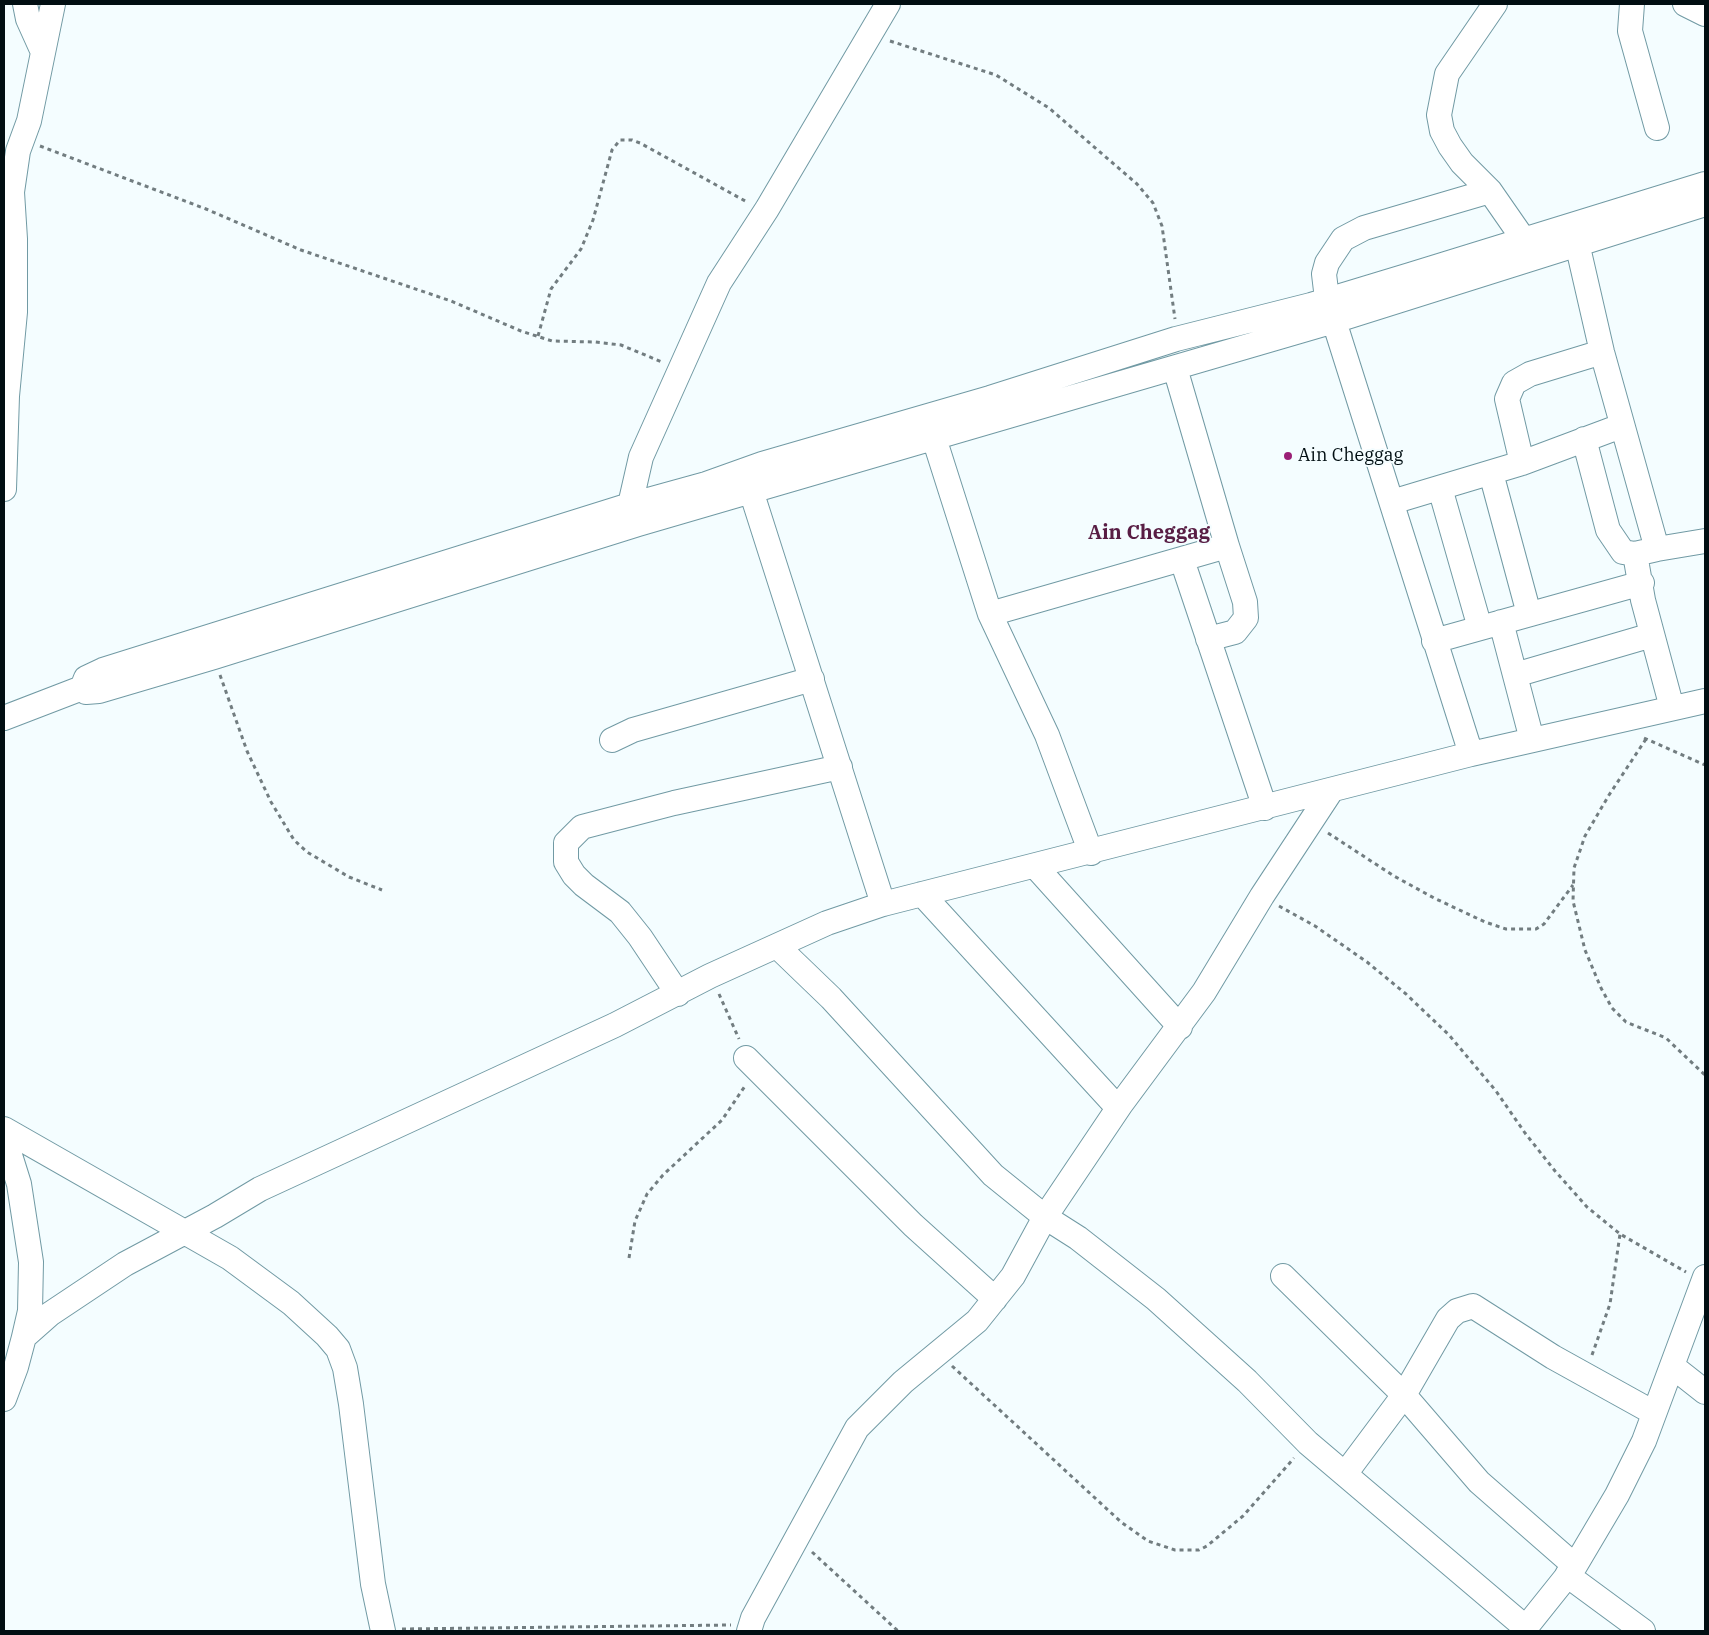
<!DOCTYPE html>
<style>
body{margin:0}
#map{position:relative;width:1709px;height:1635px;overflow:hidden;background:#f4fdff;font-family:"IBM Plex Serif",serif}
canvas{display:block}
.frame{position:absolute;inset:0;border:5px solid #010e12;pointer-events:none}
</style>
<div id="map">
<canvas width="1709" height="1635"></canvas>
<div class="frame"></div>
</div>
<script>
const c = document.querySelector('canvas').getContext('2d');
c.lineJoin = 'round';
function toPath(rows) {
  const path = new Path2D();
  for (const r of rows) {
    path.moveTo(r[0], r[1]);
    for (let i = 2; i < r.length; i += 2) path.lineTo(r[i], r[i + 1]);
  }
  return path;
}
function strokePath(path, color, width, dash) {
  c.strokeStyle = color;
  c.lineWidth = width;
  c.lineCap = dash ? 'butt' : 'round';
  c.setLineDash(dash || []);
  c.stroke(path);
}
function write(font, color, halo, rows, align = 'center') {
  c.font = font + ' "IBM Plex Serif",serif';
  c.lineWidth = 4;
  c.setLineDash([]);
  c.textBaseline = 'middle';
  c.strokeStyle = halo;
  c.fillStyle = color;
  for (const [text, x, y, turn = 0] of rows) {
    c.save();
    c.translate(x, y);
    c.rotate((+turn || 0) * Math.PI / 180);
    c.textAlign = isNaN(turn) ? turn : align;
    if (halo) c.strokeText(text, 0, 0);
    c.fillText(text, 0, 0);
    c.restore();
  }
}
const path = toPath([
 [890,41,996,75,1049,108,1137,184,1153,203,1162,226,1175,319],
 [40,146,206,209,301,250,451,301,521,331,552,341,595,342,621,345,662,362],
 [538,336,551,289,581,249,593,220,612,150,620,140,632,140,640,143,747,202],
 [220,675,247,751,271,802,294,840,307,852,349,877,382,890],
 [1644,738,1705,765],
 [1646,739,1609,795,1585,836,1574,868,1573,901,1585,950,1601,988,1612,1008,1626,1022,1666,1038,1705,1075],
 [1328,833,1394,876,1434,898,1485,922,1506,929,1536,929,1544,924,1573,885],
 [1279,906,1315,926,1367,962,1406,994,1449,1035,1496,1091,1525,1133,1555,1171,1587,1207,1620,1234,1686,1272],
 [719,994,739,1039],
 [629,1258,635,1221,647,1194,663,1175,722,1120,745,1086],
 [1592,1355,1610,1304,1620,1234],
 [952,1366,1121,1522,1148,1541,1175,1550,1199,1550,1207,1546,1243,1516,1294,1458],
 [812,1552,898,1631],
 [402,1629,731,1625]
]);
const minor = toPath([
 [25,4,28,19,42,50],
 [1495,4,1447,74,1439,115,1442,131,1450,146,1462,163,1490,191,1524,240],
 [1632,4,1630,31,1657,128],
 [1685,4,1705,14],
 [1577,243,1602,352,1657,549,1635,554,1643,600,1672,708],
 [934,438,990,614,1047,735,1091,853],
 [1584,439,1608,530,1623,552,1635,554],
 [1522,463,1507,399,1514,383,1530,374,1602,352],
 [1491,473,1529,614],
 [746,475,883,904],
 [1440,488,1480,628],
 [4,489,7,396,15,312,15,239,12,192,18,151,29,121,53,4],
 [1392,502,1522,463,1621,426],
 [630,505,641,457,719,283,767,209,888,4],
 [1657,549,1705,541],
 [1182,560,1265,808],
 [990,614,1227,546,1175,368],
 [1501,622,1532,740],
 [1208,639,1235,632,1246,618,1245,602,1227,546],
 [1434,641,1642,583],
 [1515,675,1652,635],
 [82,688,86,678,103,670,630,505,706,484,762,464,990,398,1176,339,1311,305,1410,275,1705,184],
 [82,688,86,692,99,691,214,657,638,524,1334,321,1705,204],
 [4,718,82,688],
 [612,740,633,730,812,679],
 [1471,754,1334,321,1327,299,1324,274,1327,263,1343,239,1364,228,1490,191],
 [1035,866,1180,1027],
 [922,894,1118,1108],
 [777,946,831,998,993,1175,1045,1217,1078,1238,1156,1299,1247,1381,1308,1443,1526,1628],
 [678,994,640,937,620,912,584,885,574,875,566,862,566,843,582,827,674,803,840,767],
 [746,1058,913,1225,995,1299],
 [4,1129,230,1258,291,1303,327,1336,338,1349,345,1368,351,1404,373,1584,383,1631],
 [4,1136,19,1184,31,1262,30,1311,24,1337,16,1367,4,1399],
 [1283,1276,1404,1395,1448,1319,1457,1311,1473,1306,1553,1357,1654,1413],
 [24,1337,50,1314,125,1264,215,1216,260,1189,615,1025,710,976,827,923,883,904,1471,754,1705,701],
 [1672,1366,1705,1392],
 [1345,1474,1404,1395,1479,1482,1575,1566],
 [1567,1575,1643,1631],
 [749,1631,753,1618,857,1428,903,1382,977,1321,1013,1276,1045,1217,1121,1104,1204,992,1262,896,1331,791],
 [1523,1631,1575,1566,1617,1495,1644,1441,1705,1277]
]);
const markers = [
 [1288,456,5,"#9a1f76"]
];
const poiNames = [
 ["Ain Cheggag",1298,456]
];
const quarterNames = [
 ["Ain Cheggag",1149,533]
];
strokePath(minor, '#719aa4', 26);
strokePath(path, '#727d80', 3, [4, 4]);
strokePath(minor, '#fff', 24);
for (const [x, y, r, color] of markers) {
  const dot = new Path2D();
  dot.arc(x, y, r, 0, 2 * Math.PI);
  c.fillStyle = color;
  c.fill(dot);
  strokePath(dot, '#f4fdff', 2);
}
write('18px', '#010e12', '#f4fdff', poiNames, 'left');
write('bold 20px', '#581d44', '#f4fdff', quarterNames);
</script>
